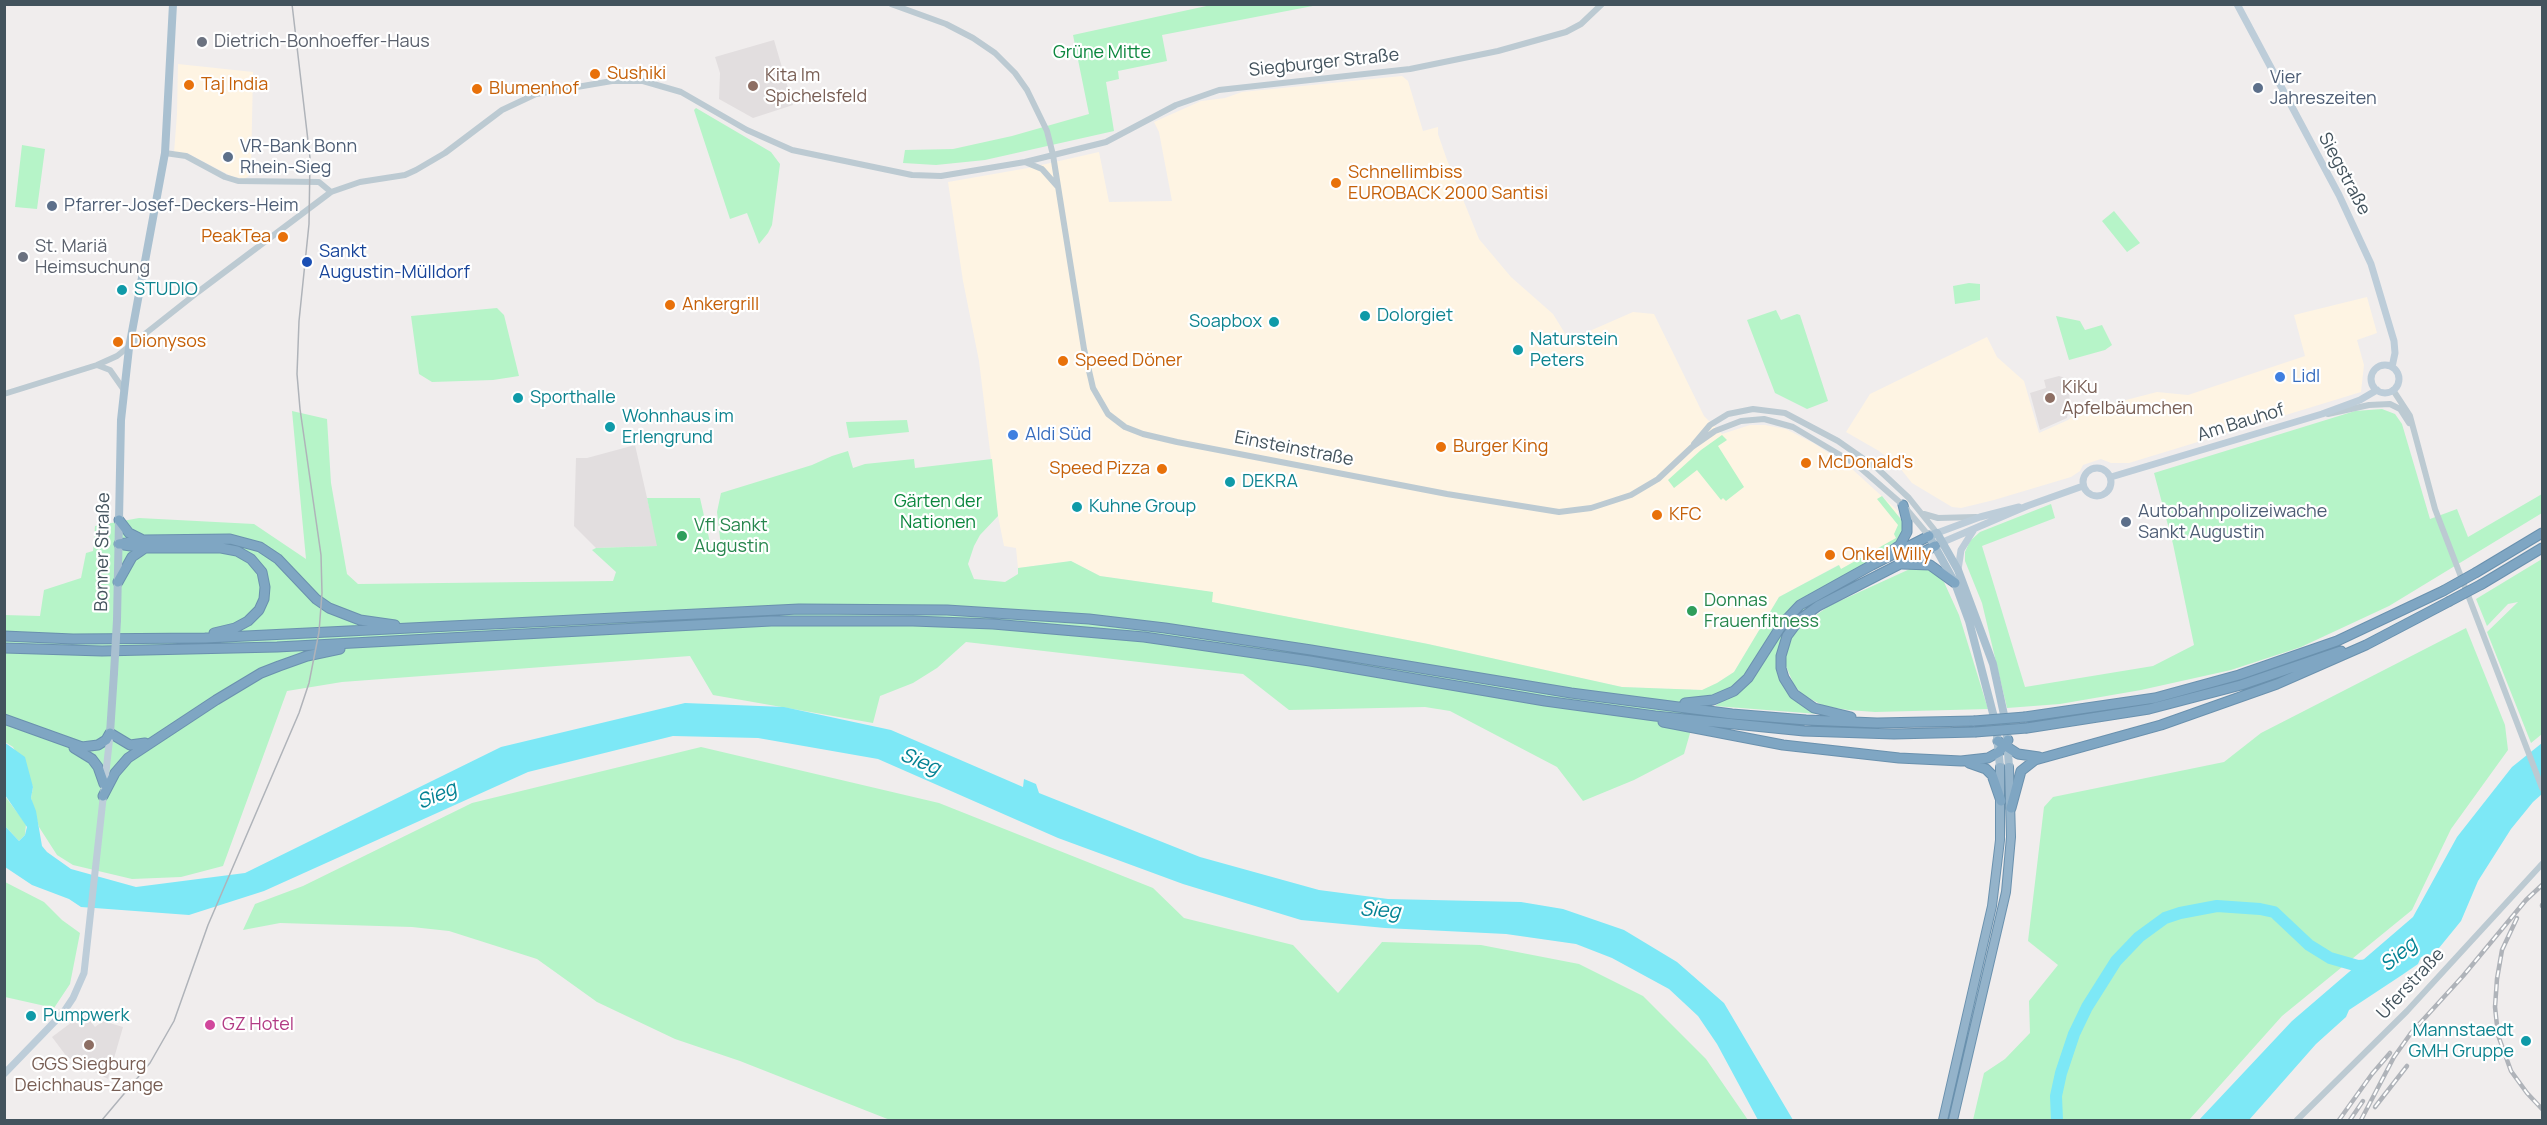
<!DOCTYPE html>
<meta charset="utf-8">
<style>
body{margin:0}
#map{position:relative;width:2547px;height:1125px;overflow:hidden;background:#f0eded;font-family:Manrope,sans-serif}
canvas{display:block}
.frame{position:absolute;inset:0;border:6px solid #43535d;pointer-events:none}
</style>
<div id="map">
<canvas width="2547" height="1125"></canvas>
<div class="frame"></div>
</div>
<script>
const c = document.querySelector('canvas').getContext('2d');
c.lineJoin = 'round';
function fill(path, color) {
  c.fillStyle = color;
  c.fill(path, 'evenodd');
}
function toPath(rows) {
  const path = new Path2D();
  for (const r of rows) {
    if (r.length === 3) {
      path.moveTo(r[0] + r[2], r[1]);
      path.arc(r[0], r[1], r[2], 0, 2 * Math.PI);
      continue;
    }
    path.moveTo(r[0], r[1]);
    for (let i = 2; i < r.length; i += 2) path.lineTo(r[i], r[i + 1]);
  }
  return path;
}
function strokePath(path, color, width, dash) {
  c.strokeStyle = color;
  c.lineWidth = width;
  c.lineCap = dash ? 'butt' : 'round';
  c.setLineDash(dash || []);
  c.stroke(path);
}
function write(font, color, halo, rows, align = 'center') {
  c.font = font + ' Manrope,sans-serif';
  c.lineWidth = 4.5;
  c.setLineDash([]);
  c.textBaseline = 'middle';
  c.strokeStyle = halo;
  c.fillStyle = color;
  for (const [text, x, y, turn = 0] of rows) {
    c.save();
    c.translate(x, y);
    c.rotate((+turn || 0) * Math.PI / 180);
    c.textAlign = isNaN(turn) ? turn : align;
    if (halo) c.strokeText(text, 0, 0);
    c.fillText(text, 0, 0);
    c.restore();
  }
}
const commercial = toPath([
 [178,64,253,72,251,170,249,176,244,179,231,176,187,153,174,153,177,114],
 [1402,76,1408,81,1423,131,1438,127,1438,134,1447,160,1479,239,1511,277,1553,314,1569,340,1633,312,1654,314,1704,416,1722,434,1750,425,1765,425,1786,429,1815,444,1852,469,1898,511,1898,529,1894,534,1896,538,1891,542,1841,569,1838,565,1779,597,1734,672,1717,683,1703,690,1622,687,1428,644,1211,602,1212,592,1100,576,1071,561,1018,568,1016,548,1004,546,998,516,979,361,963,281,948,182,1028,168,1099,152,1109,202,1172,201,1159,132,1154,122,1201,101,1225,98,1242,92],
 [2367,297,2377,333,2357,340,2364,365,2361,392,2129,463,2111,463,2101,459,2083,465,2080,471,2071,477,1994,500,1961,508,1952,507,1912,483,1900,468,1879,451,1846,432,1870,394,1987,337,1997,357,2024,381,2039,433,2068,420,2077,413,2095,408,2157,392,2188,395,2305,356,2294,315]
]);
const education = toPath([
 [774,40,793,105,753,118,719,99,720,73,715,57],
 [2059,376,2065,378,2069,392,2070,404,2067,418,2040,430,2030,393,2046,388,2044,380],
 [635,445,658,546,596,548,574,526,576,458,587,458],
 [84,1013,95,1027,103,1021,123,1027,108,1079,67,1057,52,1037]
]);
const green = toPath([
 [1211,5,1318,5,1162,35,1167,61,1118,71,1119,79,1106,82,1114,131,985,160,936,165,903,163,905,150,953,149,1012,136,1089,114,1073,35],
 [696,108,771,152,780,164,772,225,768,233,759,244,747,213,730,219,694,110],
 [22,145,45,149,37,209,15,207],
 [2114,211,2140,243,2127,252,2102,221],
 [1969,283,1980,284,1980,300,1955,304,1953,286],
 [497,308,504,315,519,376,493,380,432,382,419,374,411,316],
 [1776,310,1781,320,1797,314,1800,315,1828,401,1807,409,1775,393,1747,320],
 [2056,316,2080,321,2085,330,2102,325,2112,345,2105,350,2069,360],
 [2382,409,2395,414,2402,424,2430,519,2457,509,2468,537,2542,494,2542,513,2389,606,2301,647,2231,670,2141,690,2060,704,2007,708,1982,603,1965,561,1965,552,1970,541,1980,532,2051,504,2055,518,1982,546,2025,687,2153,666,2194,645,2173,544,2154,473,2355,411],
 [292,411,327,419,331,483,347,574,358,584,613,581,616,572,592,550,596,548,657,546,647,498,700,498,711,547,721,547,717,512,721,493,812,465,832,456,848,451,853,468,865,464,914,459,915,468,992,459,998,516,980,535,974,546,968,564,974,579,1005,582,1018,574,1018,568,1071,561,1100,576,1213,592,1212,602,1428,644,1622,687,1702,690,1717,683,1734,672,1779,597,1839,565,1841,569,1896,538,1894,534,1898,525,1877,499,1882,496,1904,523,1904,529,1901,538,1891,549,1799,601,1753,667,1733,687,1718,695,1700,699,1684,754,1634,780,1583,801,1557,767,1450,711,1425,707,1289,710,1243,674,966,642,937,668,913,683,880,696,873,723,713,695,690,656,342,682,287,691,223,866,181,877,132,879,73,865,57,855,39,827,31,798,33,787,13,747,5,742,4,615,40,616,44,590,81,578,86,553,93,551,95,526,139,518,254,524,306,559],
 [907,420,909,432,849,438,846,422],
 [1722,435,1727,440,1718,446,1744,487,1726,501,1723,498,1721,500,1697,470,1674,488,1668,480,1701,450],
 [2542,559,2542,734,2531,743,2487,632,2518,602,2508,604,2487,626,2476,599],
 [1912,568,1932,570,1944,582,1959,615,1988,709,1875,712,1848,710,1824,706,1803,695,1794,685,1786,666,1786,651,1792,635,1799,627,1829,606],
 [1809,604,1786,630,1778,655,1793,698,1818,714,1715,706,1751,680,1782,630,1800,609],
 [2466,628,2505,725,2508,750,2451,829,2412,910,2282,1016,2189,1120,1973,1120,1984,1073,2005,1059,2030,1033,2029,1001,2058,965,2028,941,2044,807,2053,797,2224,762,2261,733],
 [701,747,939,803,1153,888,1184,918,1293,945,1338,993,1382,942,1481,945,1579,964,1643,996,1706,1059,1748,1120,890,1120,740,1061,675,1039,597,1002,537,959,449,931,412,927,280,923,243,930,255,904,303,886,472,803],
 [4,795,26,824,25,835,19,841,5,826],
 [5,882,44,902,62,920,80,933,70,984,54,1008,5,997]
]);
const water = toPath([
 [685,703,784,707,891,730,1023,787,1024,779,1036,784,1039,793,1200,857,1319,890,1388,899,1521,902,1563,909,1624,930,1677,962,1724,1003,1793,1120,1758,1120,1717,1044,1698,1016,1669,989,1612,958,1576,944,1506,934,1385,928,1301,920,1183,884,1058,838,878,759,758,738,673,736,528,772,264,891,189,915,81,907,69,899,32,885,5,867,5,826,19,841,25,835,27,827,5,795,4,742,25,757,33,787,31,798,36,811,42,846,47,852,71,869,136,887,245,873,501,747],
 [2542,743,2542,794,2533,802,2511,829,2478,881,2461,921,2439,948,2428,957,2421,957,2418,964,2402,975,2349,1010,2346,1017,2316,1044,2249,1120,2199,1120,2292,1021,2413,917,2457,837,2512,767]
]);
const river = toPath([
 [2057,1120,2056,1096,2061,1073,2074,1034,2087,1007,2116,961,2139,937,2165,918,2180,913,2217,906,2260,909,2274,912,2309,945,2330,958,2358,966,2372,965]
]);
const tertiary = toPath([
 [891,4,946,24,973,38,995,53,1015,73,1027,90,1047,131,1053,155,1084,349,1093,388,1108,414,1125,427,1143,434,1177,442,1447,494,1559,512,1591,508,1631,495,1658,479,1692,447,1715,431,1741,421,1764,419,1793,427,1857,465,1903,505,1929,536],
 [165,153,186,156,225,177,238,181,319,182,331,192],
 [1025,162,1042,169,1058,187],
 [97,365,110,370,124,390],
 [2393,390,2410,416,2435,509,2542,788],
 [4,394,97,365,117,356,198,292,331,192,360,182,405,175,416,170,445,153,502,110,536,94,612,81,643,81,681,92,747,130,792,150,912,175,941,176,1025,162,1106,142,1176,105,1219,90,1410,69,1498,51,1566,32,1581,24,1602,4],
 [2328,414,2369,405,2390,404,2400,409,2409,423],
 [1694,444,1710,425,1728,414,1753,409,1785,413,1838,441,1878,469,1909,498,1937,533],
 [1924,514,1938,518,1976,517],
 [2297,1120,2407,1011,2542,864]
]);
const secondary = toPath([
 [2237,4,2339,195,2371,264,2394,341,2395,353,2392,367],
 [2385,379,14],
 [2097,482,14],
 [2111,477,2322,414,2360,400,2377,390],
 [1937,533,1980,517,2019,507],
 [1943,542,2027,506,2083,486],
 [1958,570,1961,550,1973,531],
 [4,1074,63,1013,73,998,84,973,110,735]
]);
const primary = toPath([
 [117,620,121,420,129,348,165,153,173,4],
 [110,733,114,673],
 [2000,767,1996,725,1969,621,1955,583,1929,536,1937,533,1958,570,1993,664,2006,724,2009,767]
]);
const trunk = toPath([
 [1943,1120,1992,906,2000,840,2000,767],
 [1953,1120,2006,892,2011,837,2009,767]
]);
const motorway = toPath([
 [119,520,129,533,141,539],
 [119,544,143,540,230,539,260,547,278,559,316,599,329,608,360,620,395,625],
 [124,545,145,548,221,548,237,551,251,559,262,572,265,587,264,599,259,610,248,621,235,628,214,633],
 [1893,550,1900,545,1907,532,1907,521,1903,505],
 [1902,564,1930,565,1955,583],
 [2477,572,2542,533],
 [118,582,132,557,145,548],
 [2482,584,2542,548],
 [4,636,73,639,205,638,799,609,947,610,1089,619,1165,628,1311,650,1571,693,1732,714,1806,720,1877,723,1974,721],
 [4,648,102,651,277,647,771,621,913,621,993,624,1144,637,1310,661,1545,701,1655,716,1804,731,1894,734,1975,732],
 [1685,703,1713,700,1734,691,1748,678,1783,623,1800,605,1872,565,1929,536],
 [1851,717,1814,708,1794,694,1784,678,1781,668,1781,656,1787,636,1799,620,1818,606,1935,546],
 [2025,717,2155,698,2239,675,2337,641,2443,591],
 [4,719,82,747,98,745,106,740,110,733,130,745,145,743],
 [1663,722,1783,745,1899,758,1961,761,1988,758,1999,752,2008,740],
 [2027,728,2149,709,2241,685,2341,651],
 [1998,741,2018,754,2039,757],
 [74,748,92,759,98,767,104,784],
 [1969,763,1986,769,1992,775,2001,801],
 [103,796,115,773,128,758,216,700,261,673,279,666,307,656,340,649],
 [2011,808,2021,771,2035,760,2161,725,2277,684,2366,645,2448,602]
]);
const tram = toPath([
 [102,1120,150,1063,174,1021,208,925,299,713,309,683,319,632,322,593,321,555,300,409,297,374,299,321,309,224,310,158,292,4]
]);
const rail = toPath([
 [2542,906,2542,905],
 [2517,918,2502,950,2497,979,2495,1007,2498,1035,2511,1071,2527,1093,2542,1109],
 [2375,1107,2407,1066],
 [2339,1120,2372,1074,2390,1053],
 [2350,1120,2363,1101],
 [2361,1120,2394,1057,2411,1033,2463,976,2526,900,2542,885]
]);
const primaryBridge = toPath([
 [114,673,117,620]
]);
const motorwayBridge = toPath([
 [2443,591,2477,572],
 [2448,602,2482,584],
 [1974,721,2025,717],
 [1975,732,2027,728]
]);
const markers = [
 [202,42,6,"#6b7280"],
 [595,74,6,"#e8710a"],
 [189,85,6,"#e8710a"],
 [753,86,6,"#8d6e63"],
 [2258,88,6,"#5c6f8a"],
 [477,89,6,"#e8710a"],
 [228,157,6,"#5c6f8a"],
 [1336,183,6,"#e8710a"],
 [52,206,6,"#5c6f8a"],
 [283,237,6,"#e8710a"],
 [23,257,6,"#6b7280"],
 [307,262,6,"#1a4fb4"],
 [122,290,6,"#0f9aa8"],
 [670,305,6,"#e8710a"],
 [1365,316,6,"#0f9aa8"],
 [1274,322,6,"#0f9aa8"],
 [118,342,6,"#e8710a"],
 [1518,350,6,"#0f9aa8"],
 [1063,361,6,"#e8710a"],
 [2280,377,6,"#3f7fe0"],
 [518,398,6,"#0f9aa8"],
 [2050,398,6,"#8d6e63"],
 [610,427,6,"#0f9aa8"],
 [1013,435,6,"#3f7fe0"],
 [1441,447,6,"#e8710a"],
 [1806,463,6,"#e8710a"],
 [1162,469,6,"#e8710a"],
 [1230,482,6,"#0f9aa8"],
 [1077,507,6,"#0f9aa8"],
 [1657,515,6,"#e8710a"],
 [2126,522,6,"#5c6f8a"],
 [682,536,6,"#2e9e5b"],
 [1830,555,6,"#e8710a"],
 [1692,611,6,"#2e9e5b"],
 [31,1016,6,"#0f9aa8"],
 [210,1025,6,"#d1479c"],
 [2526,1041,6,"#0f9aa8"],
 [89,1045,6,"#8d6e63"]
];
const worshipNames = [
 ["Dietrich-Bonhoeffer-Haus",214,42],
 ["St. Mariä",35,247],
 ["Heimsuchung",35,268]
];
const parkNames = [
 ["Grüne Mitte",1102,53],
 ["Gärten der",938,502],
 ["Nationen",938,523]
];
const streetNames = [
 ["Siegburger Straße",1324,63,-6],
 ["Siegstraße",2344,174,62],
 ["Am Bauhof",2241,423,-17],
 ["Einsteinstraße",1294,449,11],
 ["Bonner Straße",103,552,-89],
 ["Uferstraße",2411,984,-47]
];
const foodNames = [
 ["Sushiki",607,74],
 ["Taj India",201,85],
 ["Blumenhof",489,89],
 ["Schnellimbiss",1348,173],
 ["EUROBACK 2000 Santisi",1348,194],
 ["PeakTea",271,237,"right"],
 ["Ankergrill",682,305],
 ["Dionysos",130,342],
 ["Speed Döner",1075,361],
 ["Burger King",1453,447],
 ["McDonald's",1818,463],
 ["Speed Pizza",1150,469,"right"],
 ["KFC",1669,515],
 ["Onkel Willy",1842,555]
];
const educationNames = [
 ["Kita Im",765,76],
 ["Spichelsfeld",765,97],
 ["KiKu",2062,388],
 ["Apfelbäumchen",2062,409],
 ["GGS Siegburg",89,1065,"center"],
 ["Deichhaus-Zange",89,1086,"center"]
];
const serviceNames = [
 ["Vier",2270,78],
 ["Jahreszeiten",2270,99],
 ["VR-Bank Bonn",240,147],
 ["Rhein-Sieg",240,168],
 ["Pfarrer-Josef-Deckers-Heim",64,206],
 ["Autobahnpolizeiwache",2138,512],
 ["Sankt Augustin",2138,533]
];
const transitNames = [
 ["Sankt",319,252],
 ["Augustin-Mülldorf",319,273]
];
const cultureNames = [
 ["STUDIO",134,290],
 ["Dolorgiet",1377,316],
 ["Soapbox",1262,322,"right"],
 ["Naturstein",1530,340],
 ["Peters",1530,361],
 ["Sporthalle",530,398],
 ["Wohnhaus im",622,417],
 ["Erlengrund",622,438],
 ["DEKRA",1242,482],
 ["Kuhne Group",1089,507],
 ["Pumpwerk",43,1016],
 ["Mannstaedt",2514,1031,"right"],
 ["GMH Gruppe",2514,1052,"right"]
];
const shopNames = [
 ["Lidl",2292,377],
 ["Aldi Süd",1025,435]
];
const leisureNames = [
 ["Vfl Sankt",694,526],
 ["Augustin",694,547],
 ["Donnas",1704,601],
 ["Frauenfitness",1704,622]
];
const hotelNames = [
 ["GZ Hotel",222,1025]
];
const waterNames = [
 ["Sieg",920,762,22],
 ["Sieg",437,796,-24],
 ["Sieg",1380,911,4],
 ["Sieg",2399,955,-40]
];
fill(commercial, '#fef4e3');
fill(education, '#e2dedf');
fill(green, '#b6f4c8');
fill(water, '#7de8f6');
strokePath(river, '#7de8f6', 12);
strokePath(trunk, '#6a91ae', 10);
strokePath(motorway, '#6a91ae', 11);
strokePath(tertiary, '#bccad2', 6);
strokePath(secondary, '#bdcdd9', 7);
strokePath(primary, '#a9c0d0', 8);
strokePath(trunk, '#94b3ca', 8);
strokePath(motorway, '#7fa6c3', 9);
strokePath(tram, '#afb3b9', 1.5);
strokePath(rail, '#afb3b9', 4.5);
strokePath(rail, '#fff', 2, [7]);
strokePath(motorwayBridge, '#6a91ae', 11, []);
strokePath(primaryBridge, '#a9c0d0', 8);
strokePath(motorwayBridge, '#7fa6c3', 9);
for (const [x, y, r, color] of markers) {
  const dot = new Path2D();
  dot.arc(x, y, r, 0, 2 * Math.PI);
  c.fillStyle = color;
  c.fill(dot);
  strokePath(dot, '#fff', 2);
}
write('18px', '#5b616d', '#fff', worshipNames, 'left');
write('18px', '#0c873e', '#fff', parkNames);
write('18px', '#43535d', '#fff', streetNames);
write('18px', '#c56008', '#fff', foodNames, 'left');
write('18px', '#785e54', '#fff', educationNames, 'left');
write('18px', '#4e5e75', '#fff', serviceNames, 'left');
write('18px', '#164399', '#fff', transitNames, 'left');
write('18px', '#0d838f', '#fff', cultureNames, 'left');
write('18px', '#366cbe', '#fff', shopNames, 'left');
write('18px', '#27864d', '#fff', leisureNames, 'left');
write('18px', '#b23c85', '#fff', hotelNames, 'left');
write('italic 20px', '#038293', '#fff', waterNames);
</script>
